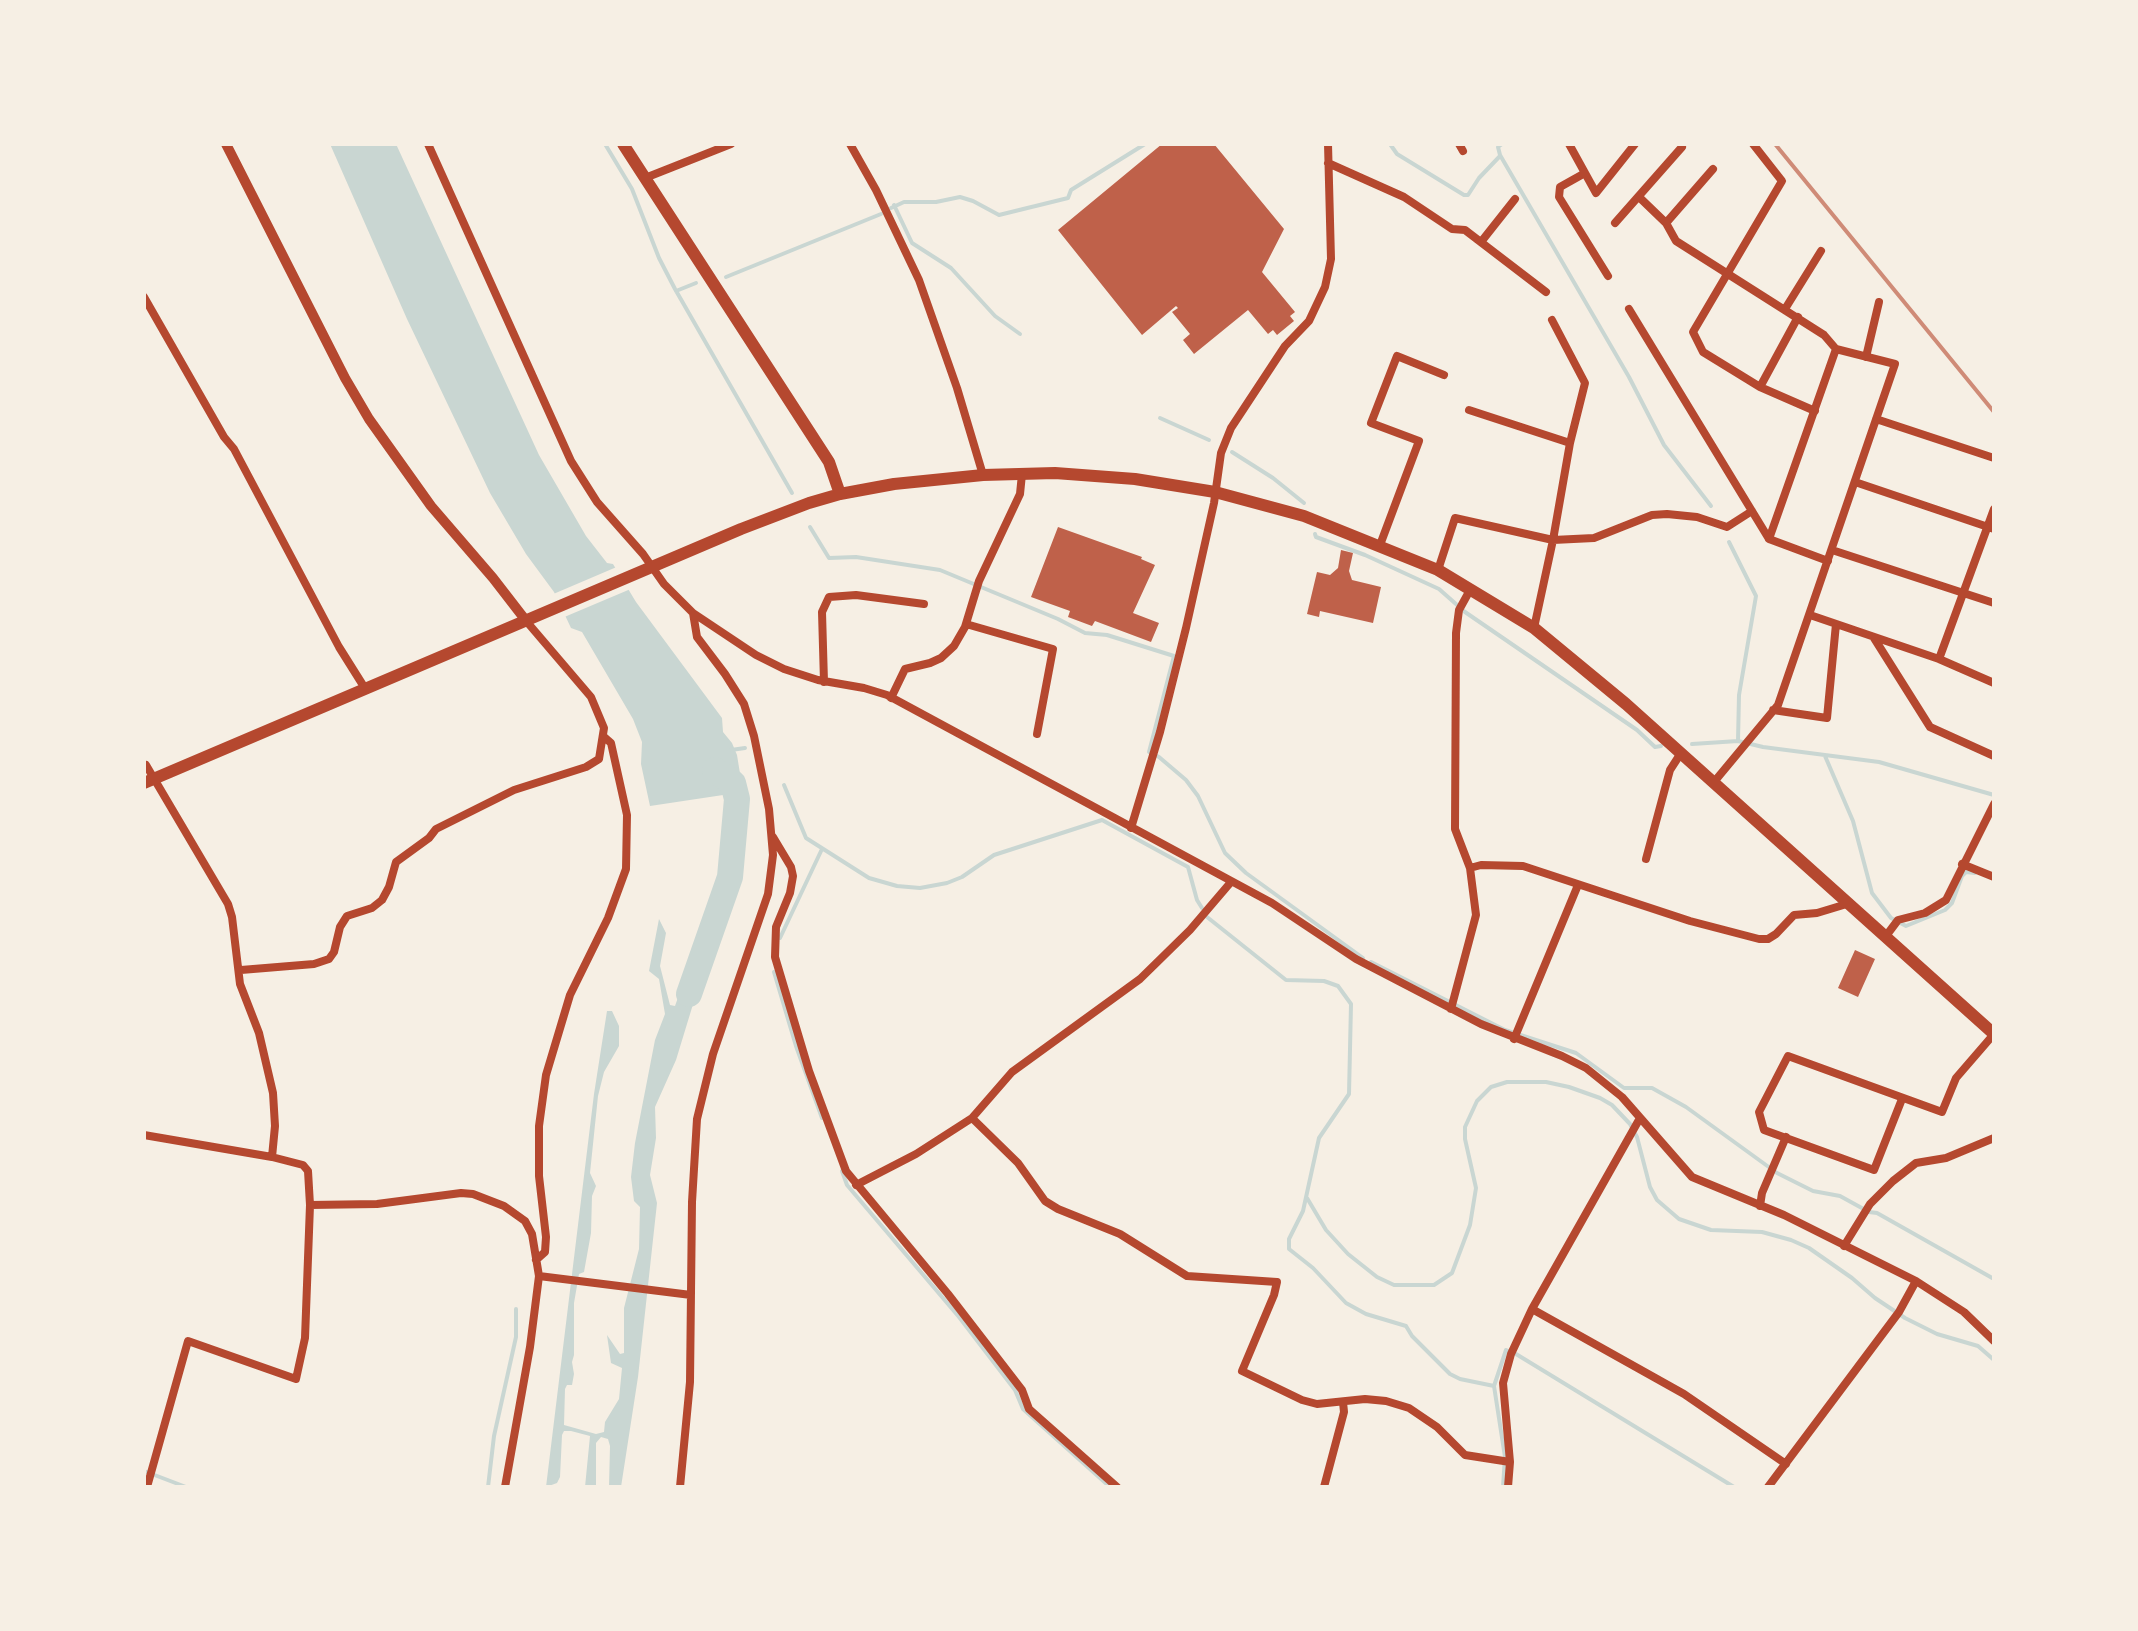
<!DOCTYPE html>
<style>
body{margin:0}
#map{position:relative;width:2138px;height:1631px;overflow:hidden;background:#f6efe4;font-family:Poppins,sans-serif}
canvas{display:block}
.frame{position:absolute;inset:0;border:146px solid #f6efe4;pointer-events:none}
</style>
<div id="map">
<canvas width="2138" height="1631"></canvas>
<div class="frame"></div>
</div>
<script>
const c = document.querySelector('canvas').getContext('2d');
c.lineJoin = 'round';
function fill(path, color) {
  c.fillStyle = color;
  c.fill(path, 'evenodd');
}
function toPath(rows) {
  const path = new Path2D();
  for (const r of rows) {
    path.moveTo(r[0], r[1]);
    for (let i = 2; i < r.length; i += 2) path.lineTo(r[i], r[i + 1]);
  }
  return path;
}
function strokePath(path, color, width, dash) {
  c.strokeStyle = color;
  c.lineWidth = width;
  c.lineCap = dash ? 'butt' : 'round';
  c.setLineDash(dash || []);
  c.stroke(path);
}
const water = toPath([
 [330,144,396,144,539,455,586,536,607,563,613,564,636,602,722,718,723,732,732,743,737,755,743,792,650,806,641,764,642,742,633,719,582,632,571,628,554,592,526,554,490,493,407,319],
 [659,919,666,933,660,966,670,1005,675,1006,689,966,697,960,705,965,676,1060,655,1107,656,1138,650,1175,657,1203,638,1377,621,1487,609,1487,610,1446,608,1439,601,1437,596,1443,596,1487,585,1487,590,1436,571,1431,564,1431,562,1435,560,1477,557,1483,546,1487,594,1094,607,1011,612,1011,619,1026,619,1046,604,1072,598,1096,590,1173,596,1186,592,1196,591,1233,584,1272,579,1274,574,1303,574,1355,572,1362,574,1374,572,1385,567,1385,565,1389,564,1425,596,1434,604,1432,605,1422,619,1399,622,1368,611,1363,607,1335,620,1354,624,1353,624,1308,639,1249,640,1207,634,1201,631,1177,635,1143,655,1040,665,1014,659,979,649,971]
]);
const pier = toPath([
 [619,566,633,588,562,618,551,595]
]);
const stream = toPath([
 [605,144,632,189,659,258,675,289,792,493],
 [1390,144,1397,154,1464,195,1468,195,1479,178,1500,156],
 [1502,144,1498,147,1500,155,1629,377,1664,445,1711,506],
 [894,205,912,243,951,268,995,316,1020,334],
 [891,208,904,202,936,202,960,197,973,201,999,215,1068,198,1071,190,1145,144],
 [726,277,881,214],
 [676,291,696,283],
 [1160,418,1209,440],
 [1232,452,1273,478,1304,503],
 [810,527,829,558,856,557,940,570,1058,619,1085,633,1107,635,1174,656,1149,752,1159,757,1186,780,1198,796,1225,853,1246,873,1363,958],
 [1315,534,1316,537,1365,555,1439,589,1465,612,1637,730,1655,747,1661,746],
 [1729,542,1756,596,1739,695,1738,741],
 [1692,744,1738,741,1763,747,1879,762,1994,795],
 [731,750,745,748],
 [1825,756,1853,821,1872,893,1891,918,1906,926,1945,910,1952,903,1962,876,1966,872,1975,873],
 [784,785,806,838,869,878,897,886,920,888,947,883,962,877,994,855,1102,820,1188,867,1197,900,1202,908],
 [1207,917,1286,980,1324,981,1338,986,1351,1004,1349,1094,1319,1138,1303,1211,1289,1239,1289,1249,1313,1268,1346,1303,1366,1314,1406,1326,1412,1336,1450,1374,1460,1379,1494,1386,1506,1350,1516,1354,1734,1487],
 [780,938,822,849],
 [1371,962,1505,1030,1576,1053,1624,1088,1652,1088,1686,1107,1777,1173,1813,1191,1840,1196,1869,1212,1877,1213,1994,1279],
 [774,972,796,1046,822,1118],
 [842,1171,847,1185,959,1317,1015,1390,1023,1409,1110,1487],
 [1307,1198,1326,1230,1348,1254,1377,1277,1394,1285,1434,1285,1452,1273,1470,1225,1476,1188,1465,1139,1465,1127,1477,1101,1491,1087,1507,1082,1546,1082,1569,1087,1600,1098,1612,1105,1630,1124,1637,1137,1650,1187,1657,1200,1679,1219,1711,1230,1762,1232,1791,1240,1809,1248,1852,1278,1875,1298,1905,1318,1937,1334,1978,1346,1994,1360],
 [1494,1386,1505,1457,1503,1487],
 [144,1471,186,1487],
 [488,1487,494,1436,516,1337,516,1309]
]);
const river = toPath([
 [689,994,730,877,737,799,733,783,715,770]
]);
const building = toPath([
 [1162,144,1214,144,1284,229,1262,272,1295,312,1290,316,1294,321,1277,335,1273,330,1268,334,1248,310,1194,354,1183,340,1190,334,1172,312,1178,308,1176,306,1142,335,1058,230],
 [1058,527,1142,557,1141,559,1155,565,1133,613,1159,623,1151,642,1095,621,1092,626,1068,617,1070,611,1031,597],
 [1341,550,1353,553,1349,571,1352,580,1381,587,1373,623,1320,611,1319,617,1307,614,1317,572,1330,575,1338,568],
 [1855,950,1875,959,1858,997,1838,988]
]);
const minor = toPath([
 [428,144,571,461,597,502,643,554,664,584,693,613,697,637,725,674,744,704,754,736,769,809,773,855,768,894,713,1054,697,1119,692,1202,690,1382,680,1487],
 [850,144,876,190,919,280,957,388,983,475],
 [1459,144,1463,151],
 [1569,144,1596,193,1635,144],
 [1753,144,1782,181,1693,332,1703,352,1760,387,1815,411],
 [1328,163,1404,197,1452,229,1465,230,1546,292],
 [1585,173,1560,187,1559,197,1608,276],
 [645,178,731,144],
 [1639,197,1666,223,1676,241,1824,335,1836,349],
 [1615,223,1682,147],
 [1666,223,1713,169],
 [1481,242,1515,199],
 [144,297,224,437,234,449,339,647,366,690],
 [1629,309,1769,539,1836,349,1895,364,1778,705,1714,782],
 [1785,309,1821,251],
 [1866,357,1879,302],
 [1760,387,1798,317],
 [1469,410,1570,443],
 [1876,419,1994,458],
 [1855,482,1994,529],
 [1769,539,1828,561],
 [1380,545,1419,441,1371,423,1397,356,1444,375],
 [1832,550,1994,603],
 [1438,570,1455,518,1553,540,1570,443,1585,383,1552,320],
 [693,613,756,655,784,669,818,680,864,688,887,695,1272,903,1356,959,1481,1024,1562,1056,1586,1068,1622,1097,1692,1177,1784,1215,1916,1281,1964,1312,1994,1341],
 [1810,615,1939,659,1994,683],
 [966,624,1053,649,1037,734],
 [1534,628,1553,540,1594,538,1652,515,1667,514,1697,517,1727,527,1752,511],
 [1874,638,1930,727,1994,756],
 [1939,659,1994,509],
 [824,682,822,612,829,597,856,595,924,604],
 [891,698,905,669,930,663,941,658,954,646,965,627,979,581,1020,494,1022,474],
 [1773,710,1827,718,1836,624],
 [146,765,228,904,232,917,240,984,259,1033,273,1093,275,1126,272,1157],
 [1131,828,1160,732,1186,628,1214,503,1221,453,1231,428,1285,346,1309,321,1325,287,1331,259,1328,144],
 [773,837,791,867,793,876,790,893,776,927,775,957,809,1071,846,1171,948,1294,1022,1390,1029,1409,1117,1487],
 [1646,859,1670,770,1681,753],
 [1962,864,1994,877],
 [1470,868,1481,865,1523,866,1690,921,1759,939,1768,939,1776,934,1794,915,1817,913,1850,903],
 [1886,936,1898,920,1925,913,1946,900,1994,804],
 [241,970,314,964,329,959,334,952,340,927,347,916,372,908,382,900,389,887,396,862,429,838,436,829,514,790,586,767,599,759,604,728,591,697,527,622],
 [1451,1009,1476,915,1470,868,1455,829,1456,633,1459,610,1470,590],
 [1514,1039,1578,885],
 [1902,1099,1874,1170,1764,1130,1759,1112,1788,1056,1942,1112,1956,1078,1994,1034],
 [972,1118,1018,1163,1045,1201,1058,1209,1120,1234,1187,1276,1277,1282,1274,1295,1242,1371,1302,1400,1317,1404,1365,1399,1386,1401,1409,1408,1437,1427,1465,1455,1510,1462],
 [144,1135,272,1157,303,1165,308,1171,310,1205,305,1338,296,1379,188,1341,147,1487],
 [856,1185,916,1154,972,1118,1012,1072,1140,979,1190,930,1231,882],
 [310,1205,377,1204,461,1193,473,1194,504,1206,525,1221,532,1234,539,1276,530,1347,505,1487],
 [1760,1206,1762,1193,1786,1137],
 [1844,1246,1870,1204,1893,1181,1916,1163,1946,1158,1994,1138],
 [536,1260,545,1252,546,1237,539,1176,539,1126,546,1075,570,995,608,918,626,869,627,815,611,743,603,736],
 [539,1276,691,1295],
 [1532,1309,1684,1394,1786,1464],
 [1324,1487,1344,1412,1343,1402],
 [1508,1487,1510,1462,1503,1383,1511,1354,1532,1309,1640,1118],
 [1768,1487,1899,1312,1916,1281]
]);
const tertiary = toPath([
 [226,144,345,378,369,419,431,506,493,578,527,622]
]);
const trunk = toPath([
 [623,144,829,462,840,494],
 [144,783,741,529,809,503,840,494,894,484,983,475,1055,473,1135,479,1215,492,1304,516,1438,570,1534,628,1626,704,1994,1034]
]);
const rail = toPath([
 [1775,144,1994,412]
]);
fill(water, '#c9d6d2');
fill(pier, '#f6efe4');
strokePath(stream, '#c9d6d2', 4);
strokePath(river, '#c9d6d2', 26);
fill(building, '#bf614a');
strokePath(minor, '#b5482f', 8);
strokePath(tertiary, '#b5482f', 10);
strokePath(trunk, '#b5482f', 12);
strokePath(rail, '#cf8b77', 4);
</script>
